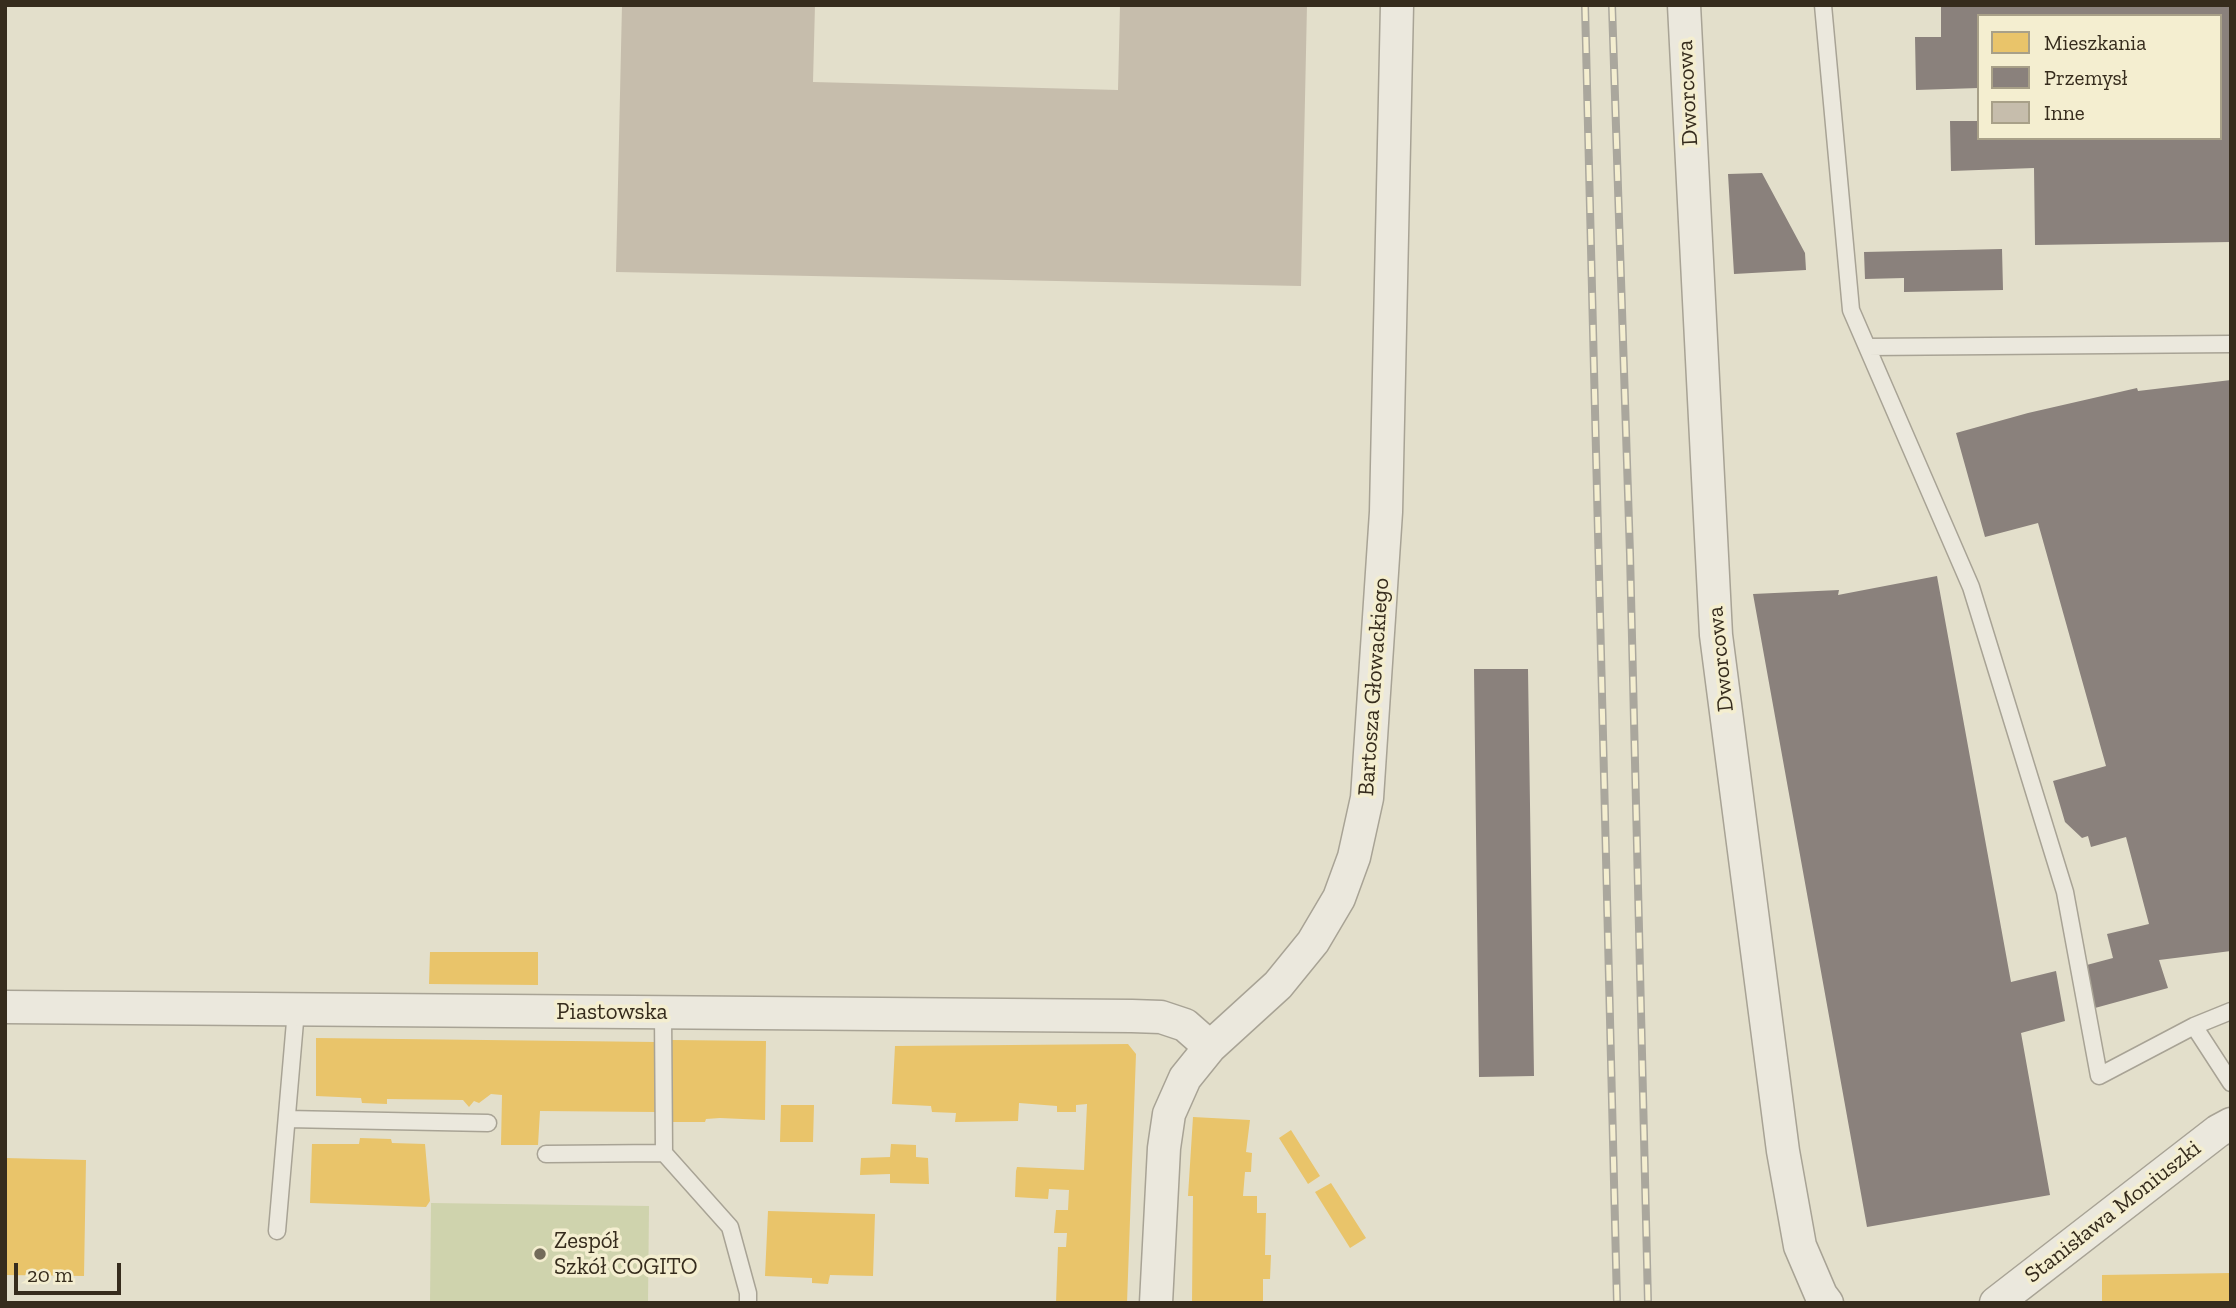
<!DOCTYPE html>
<meta charset="utf-8">
<style>
body{margin:0}
#map{position:relative;width:2236px;height:1308px;overflow:hidden;background:#e3dfcb;font-family:"Zilla Slab",serif}
canvas{display:block}
.frame{position:absolute;inset:0;border:7px solid #362c1d;pointer-events:none}
.legend{position:absolute;left:1977px;top:14px;width:245px;height:126px;box-sizing:border-box;background:#f4eed0;border:2px solid #a8a088;margin:0;padding:9px 12px;list-style:none;font-size:21px;color:#362c1d}
.legend li{display:flex;align-items:center;gap:14px;height:35px}
.legend b{width:35px;border:2px solid #a8a088}
.scale{position:absolute;left:14px;top:1263px;width:107px;height:32px;box-sizing:border-box;border:4px solid #362c1d;border-top:0;padding-left:9px;font-size:21px;line-height:24px;white-space:nowrap;color:#362c1d;-webkit-text-stroke:5px #f4eed0;paint-order:stroke}
</style>
<div id="map">
<canvas width="2236" height="1308"></canvas>
<div class="frame"></div>
<ul class="legend">
<li><b style="height:19px;background:#e9c46a"></b>Mieszkania</li>
<li><b style="height:19px;background:#8a817c"></b>Przemysł</li>
<li><b style="height:19px;background:#c6bdac"></b>Inne</li>
</ul>
<div class="scale">20 m</div>
</div>
<script>
const c = document.querySelector('canvas').getContext('2d');
c.lineJoin = 'round';
function fill(path, color) {
  c.fillStyle = color;
  c.fill(path, 'evenodd');
}
function toPath(rows) {
  const path = new Path2D();
  for (const r of rows) {
    path.moveTo(r[0], r[1]);
    for (let i = 2; i < r.length; i += 2) path.lineTo(r[i], r[i + 1]);
  }
  return path;
}
function strokePath(path, color, width, dash) {
  c.strokeStyle = color;
  c.lineWidth = width;
  c.lineCap = dash ? 'butt' : 'round';
  c.setLineDash(dash || []);
  c.stroke(path);
}
function write(font, color, halo, rows, align = 'center') {
  c.font = font + ' "Zilla Slab",serif';
  c.lineWidth = 7;
  c.setLineDash([]);
  c.textBaseline = 'middle';
  c.strokeStyle = halo;
  c.fillStyle = color;
  for (const [text, x, y, turn = 0] of rows) {
    c.save();
    c.translate(x, y);
    c.rotate((+turn || 0) * Math.PI / 180);
    c.textAlign = isNaN(turn) ? turn : align;
    if (halo) c.strokeText(text, 0, 0);
    c.fillText(text, 0, 0);
    c.restore();
  }
}
const green = toPath([
 [431,1203,649,1206,648,1303,430,1303]
]);
const homes = toPath([
 [430,952,538,952,538,985,429,984],
 [316,1038,656,1042,656,1112,540,1111,538,1145,501,1145,502,1095,491,1094,479,1103,474,1101,469,1107,463,1100,387,1099,387,1104,362,1103,361,1098,316,1096],
 [672,1040,766,1041,765,1120,720,1118,706,1119,705,1122,672,1122],
 [1128,1044,1136,1054,1127,1303,1056,1303,1058,1247,1066,1247,1067,1233,1054,1233,1056,1210,1068,1210,1069,1190,1049,1189,1048,1199,1015,1197,1016,1171,1017,1167,1084,1170,1087,1104,1076,1105,1076,1112,1057,1112,1057,1106,1019,1103,1018,1121,955,1122,956,1113,932,1112,931,1106,892,1104,895,1046],
 [781,1105,814,1105,813,1142,780,1142],
 [1193,1117,1250,1120,1246,1152,1252,1153,1251,1172,1245,1172,1243,1196,1257,1196,1257,1213,1266,1213,1265,1255,1271,1255,1270,1279,1263,1279,1263,1303,1192,1303,1193,1196,1188,1196],
 [1291,1130,1320,1176,1308,1184,1279,1138],
 [360,1138,391,1139,392,1143,425,1144,430,1201,426,1207,310,1203,312,1144,359,1144],
 [891,1144,916,1145,916,1157,928,1158,929,1184,890,1183,890,1174,860,1175,861,1158,890,1157],
 [5,1158,86,1160,84,1276,5,1275],
 [1331,1183,1366,1238,1350,1248,1315,1192],
 [768,1211,875,1214,873,1276,830,1275,828,1284,812,1283,812,1278,765,1276],
 [2231,1273,2231,1303,2102,1303,2102,1275]
]);
const industry = toPath([
 [1941,5,2231,5,2231,242,2035,245,2034,168,1951,171,1950,121,1979,121,1979,138,2220,138,2220,16,1979,16,1979,88,1916,90,1915,37,1941,37],
 [1762,173,1805,253,1806,270,1734,274,1728,174],
 [2002,249,2003,290,1904,292,1904,278,1865,279,1864,252],
 [2231,380,2231,951,2159,960,2168,988,2095,1008,2083,966,2113,958,2107,934,2149,924,2126,837,2091,847,2088,836,2082,838,2065,822,2053,781,2106,766,2038,523,1985,537,1956,433,2028,413,2137,388,2138,391],
 [1937,576,2011,982,2056,971,2065,1021,2021,1033,2050,1195,1867,1227,1753,594,1839,590,1838,595],
 [1474,669,1528,669,1534,1076,1479,1077]
]);
const building = toPath([
 [622,5,815,5,813,82,1118,90,1120,5,1307,5,1301,286,616,272]
]);
const service = toPath([
 [1823,5,1851,310,1971,587,2065,892,2099,1076,2194,1026,2231,1083],
 [1867,347,2231,344],
 [663,1013,664,1153,730,1227,748,1293,748,1303],
 [2194,1026,2231,1011],
 [287,1119,488,1123],
 [546,1154,664,1153],
 [277,1231,296,1010]
]);
const minor = toPath([
 [1684,5,1716,635,1783,1151,1800,1246,1821,1295,1827,1303],
 [5,1007,1132,1016,1161,1017,1185,1025,1210,1047],
 [1156,1303,1164,1148,1169,1114,1185,1078,1210,1047,1278,985,1313,942,1339,898,1354,857,1367,798,1386,512,1397,5],
 [1996,1303,2218,1131,2231,1124]
]);
const rail = toPath([
 [1585,5,1617,1303],
 [1612,5,1630,554,1648,1303]
]);
const markers = [
 [540,1254,7,"#736b5a"]
];
const streetNames = [
 ["Dworcowa",1688,93,-93],
 ["Dworcowa",1721,659,-96],
 ["Bartosza Głowackiego",1374,687,-86],
 ["Piastowska",612,1012],
 ["Stanisława Moniuszki",2113,1212,-38]
];
const poiNames = [
 ["Zespół",554,1241],
 ["Szkół COGITO",554,1267]
];
fill(green, '#cfd3ad');
fill(homes, '#e9c46a');
fill(industry, '#8a817c');
fill(building, '#c6bdac');
strokePath(service, '#a8a395', 19);
strokePath(minor, '#a8a395', 35);
strokePath(service, '#ebe8dd', 16);
strokePath(minor, '#ebe8dd', 32);
strokePath(rail, '#aaa79d', 8);
strokePath(rail, '#f4eed0', 5, [16]);
for (const [x, y, r, color] of markers) {
  const dot = new Path2D();
  dot.arc(x, y, r, 0, 2 * Math.PI);
  c.fillStyle = color;
  c.fill(dot);
  strokePath(dot, '#f4eed0', 2.5);
}
write('23px', '#362c1d', '#f4eed0', streetNames);
write('23px', '#362c1d', '#f4eed0', poiNames, 'left');
</script>
